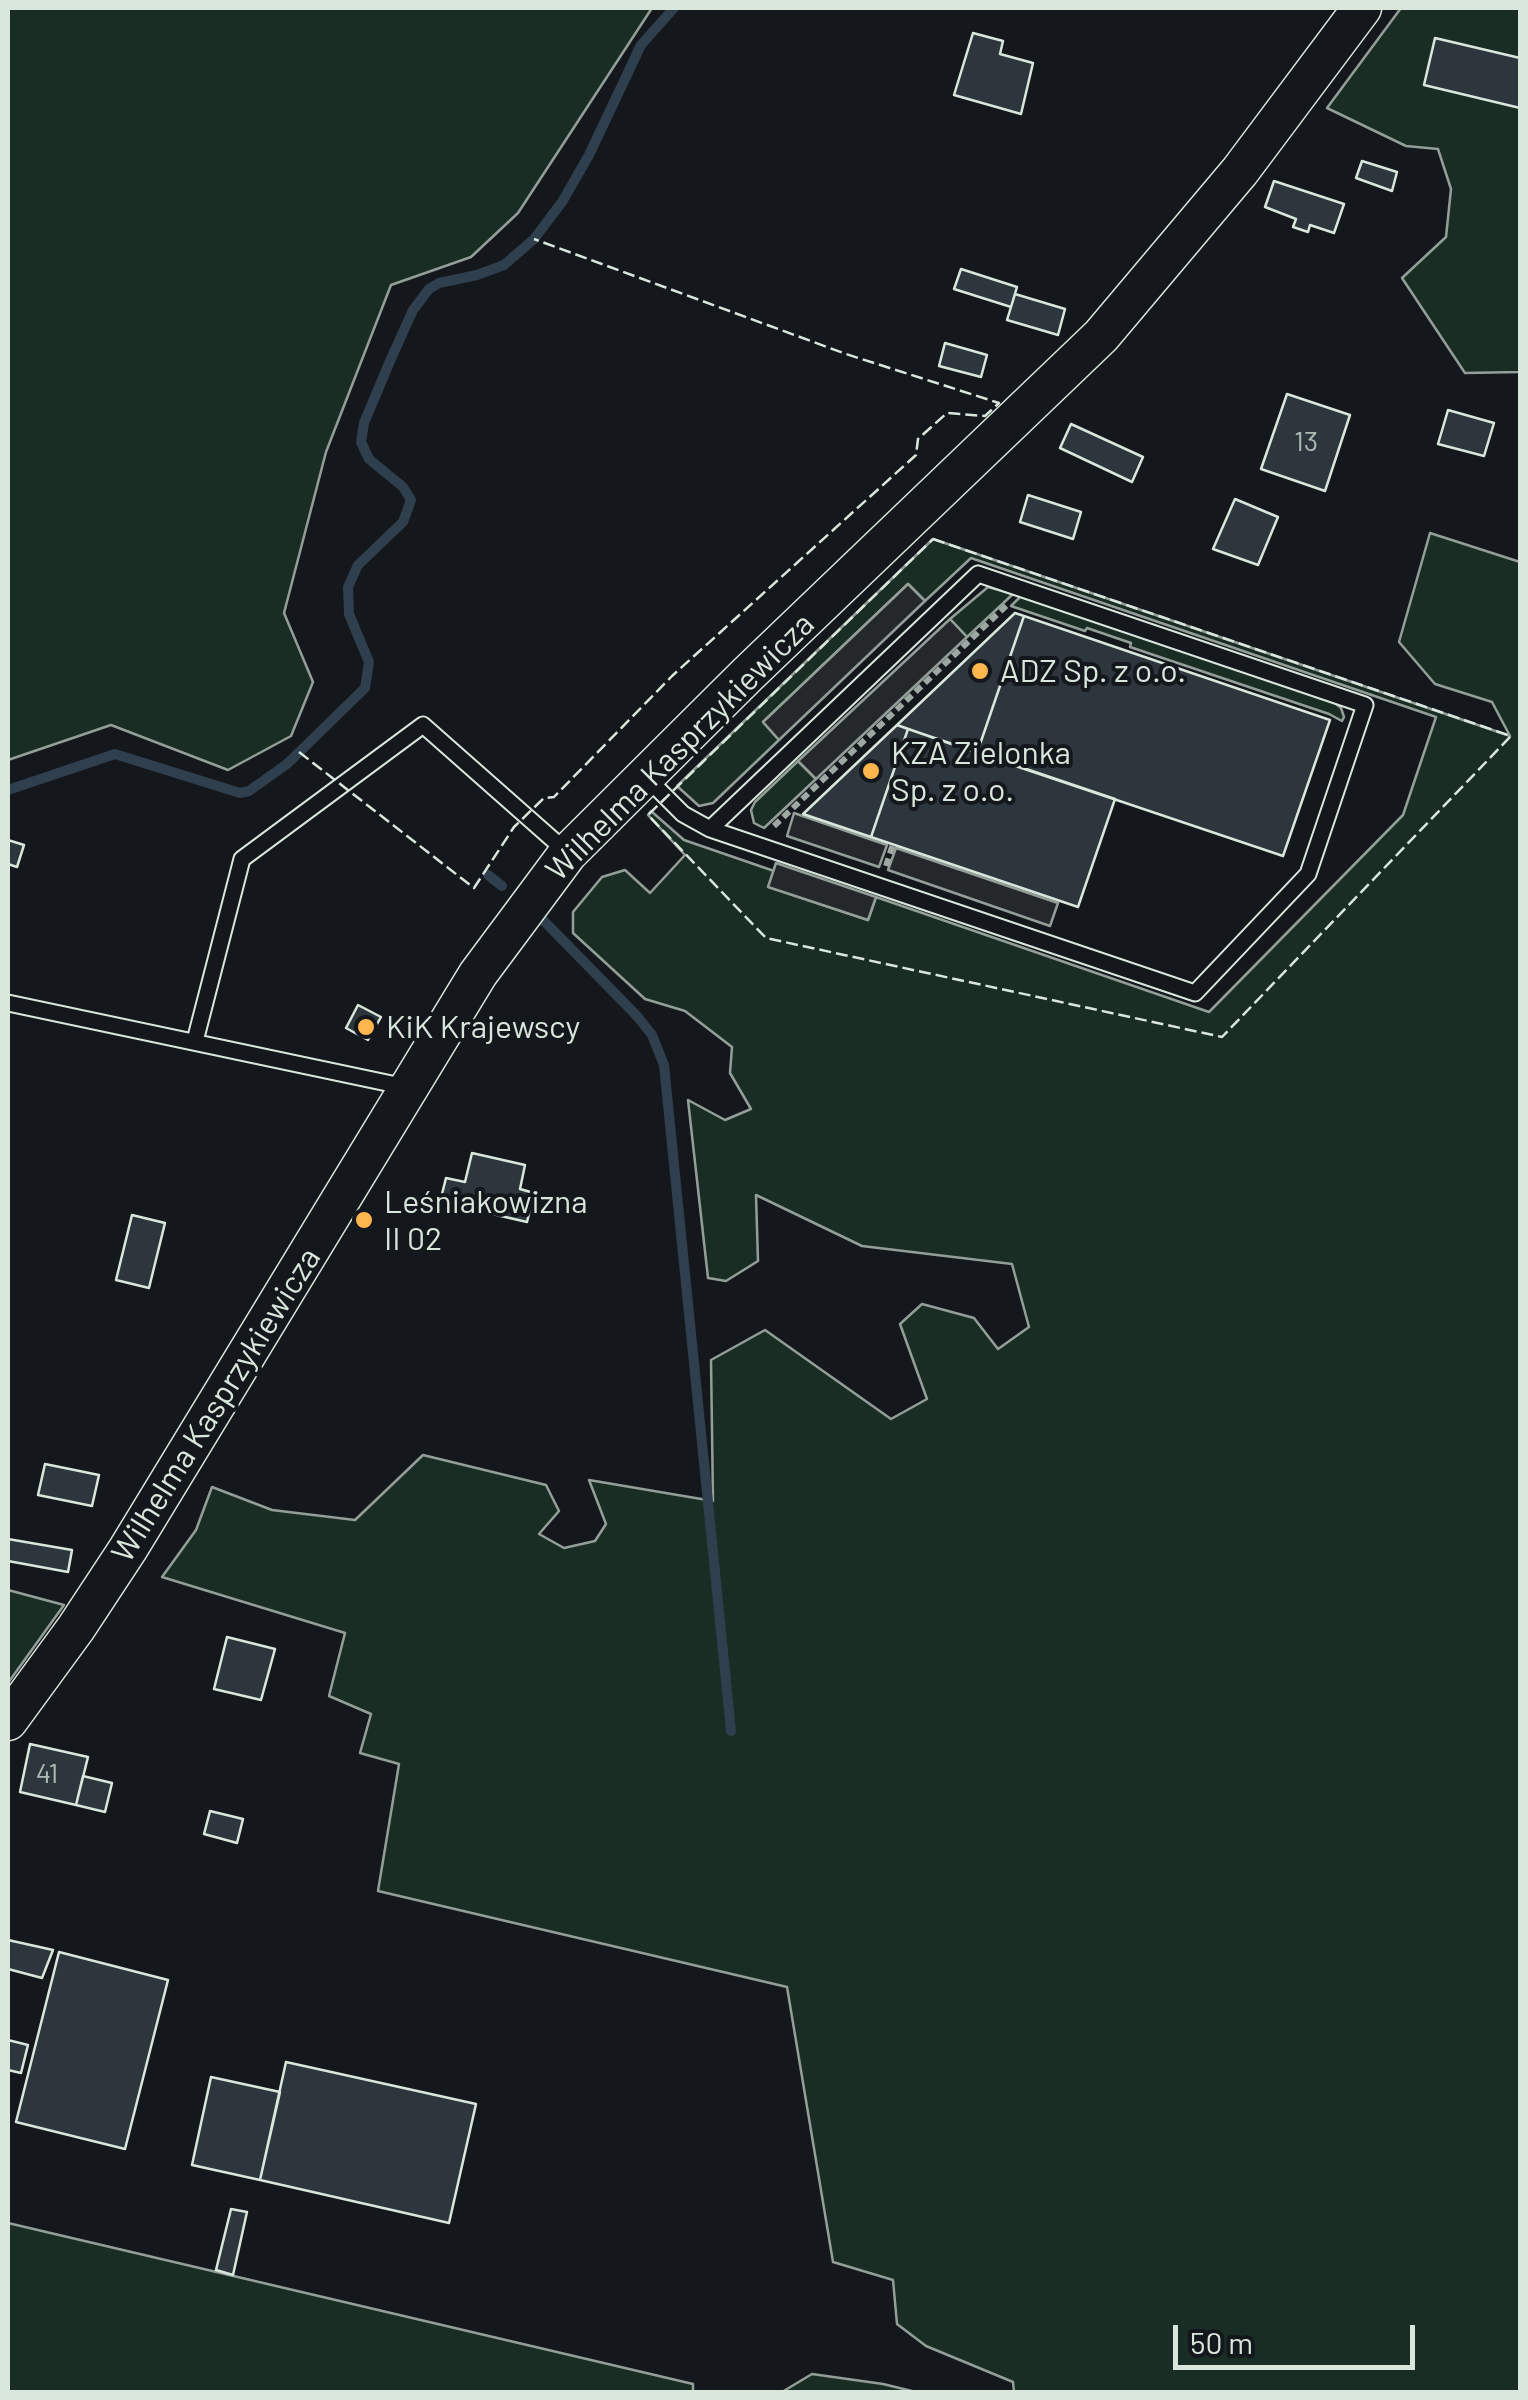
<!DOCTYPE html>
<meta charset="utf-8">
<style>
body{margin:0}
#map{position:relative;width:1528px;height:2400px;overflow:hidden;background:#14181c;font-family:Barlow,sans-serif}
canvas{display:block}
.frame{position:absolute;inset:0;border:10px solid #d8e6dc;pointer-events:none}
.scale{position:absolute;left:1173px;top:2325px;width:242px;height:45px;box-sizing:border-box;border:5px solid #d8e6dc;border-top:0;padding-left:12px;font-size:30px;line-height:35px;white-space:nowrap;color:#d8e6dc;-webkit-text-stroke:8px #14181c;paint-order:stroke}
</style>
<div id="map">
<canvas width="1528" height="2400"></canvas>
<div class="frame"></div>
<div class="scale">50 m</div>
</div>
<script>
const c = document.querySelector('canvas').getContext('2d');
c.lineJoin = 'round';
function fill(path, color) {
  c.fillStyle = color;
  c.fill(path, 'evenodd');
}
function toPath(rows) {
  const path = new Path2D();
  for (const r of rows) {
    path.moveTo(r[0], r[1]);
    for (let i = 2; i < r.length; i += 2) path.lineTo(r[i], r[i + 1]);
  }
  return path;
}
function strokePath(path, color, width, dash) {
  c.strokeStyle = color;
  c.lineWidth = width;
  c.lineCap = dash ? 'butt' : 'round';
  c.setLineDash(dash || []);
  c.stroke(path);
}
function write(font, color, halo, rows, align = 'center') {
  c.font = font + ' Barlow,sans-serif';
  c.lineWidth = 8;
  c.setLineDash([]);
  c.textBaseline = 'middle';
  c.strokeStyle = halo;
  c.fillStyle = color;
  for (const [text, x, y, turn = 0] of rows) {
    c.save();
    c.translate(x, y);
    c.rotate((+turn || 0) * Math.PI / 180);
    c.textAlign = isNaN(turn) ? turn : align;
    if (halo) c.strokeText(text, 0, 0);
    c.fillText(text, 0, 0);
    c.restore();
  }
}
const green = toPath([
 [8,8,652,8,518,213,471,257,391,285,326,452,284,613,313,682,291,736,228,770,111,725,8,760,8,8],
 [1401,8,1520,8,1520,372,1465,373,1402,278,1446,237,1451,189,1438,149,1406,146,1327,108,1401,8],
 [1430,533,1520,562,1520,2392,1014,2392,1013,2382,926,2346,897,2324,893,2280,833,2262,787,1987,378,1891,399,1764,360,1753,371,1714,329,1696,345,1633,162,1577,196,1530,212,1487,272,1510,355,1520,423,1455,546,1485,559,1511,539,1534,564,1548,595,1541,606,1524,589,1480,713,1501,711,1360,765,1330,891,1419,927,1399,900,1324,922,1304,974,1318,998,1349,1029,1327,1012,1264,862,1246,756,1195,758,1261,726,1281,708,1278,688,1100,725,1120,751,1109,730,1073,732,1047,685,1011,645,999,573,933,573,912,602,877,625,870,650,893,685,855,648,815,651,811,684,840,774,871,769,887,868,920,876,897,1209,1012,1403,815,1436,717,971,558,925,601,908,584,763,722,779,740,713,803,699,806,677,786,933,539,1510,736,1492,702,1435,684,1399,642,1430,533],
 [988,587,1013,594,967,637,950,619,988,587],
 [1021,596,1334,702,1341,708,1344,717,1342,721,1329,714,1130,647,1131,643,1087,628,1085,631,1011,606,1021,596],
 [798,761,816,779,764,828,754,823,751,810,755,802,798,761],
 [8,1590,64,1605,8,1683,8,1590],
 [8,2223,693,2384,693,2392,8,2392,8,2223],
 [812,2374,883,2384,916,2392,782,2392,812,2374]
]);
const parking = toPath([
 [908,584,925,601,779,740,763,722,908,584],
 [950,619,967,637,816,779,798,761,950,619],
 [794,813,887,845,879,867,787,836,794,813],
 [896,848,1058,903,1050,926,888,870,896,848],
 [776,863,876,897,868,920,768,887,776,863]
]);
const stream = toPath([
 [8,790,115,754,240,793,249,791,287,764,365,688,369,662,349,614,348,587,358,565,403,522,411,500,403,487,369,459,361,442,364,423,390,361,413,310,429,289,439,283,477,275,504,265,534,239,562,202,589,155,641,45,674,8],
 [488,875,502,886],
 [542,919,637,1016,652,1035,664,1065,731,1731]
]);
const building = toPath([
 [973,33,1003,41,1000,54,1033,63,1021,114,954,95,973,33],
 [1435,38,1520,58,1520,108,1424,85,1435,38],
 [1362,161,1397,172,1392,191,1356,178,1362,161],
 [1274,181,1344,204,1334,233,1310,225,1308,232,1293,227,1296,219,1265,207,1274,181],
 [961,269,1017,287,1011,307,954,289,961,269],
 [1015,294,1065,309,1058,335,1007,320,1015,294],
 [945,343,987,355,981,377,939,366,945,343],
 [1287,394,1350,415,1325,491,1261,469,1287,394],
 [1448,410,1494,423,1484,456,1438,444,1448,410],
 [1071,424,1143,457,1132,482,1060,448,1071,424],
 [1028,495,1081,512,1073,539,1020,522,1028,495],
 [1235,499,1278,517,1258,565,1213,549,1235,499],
 [1015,613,1024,616,977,753,897,725,1015,613],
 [1024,616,1330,720,1283,856,977,753,1024,616],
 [897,725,908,729,871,837,803,814,897,725],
 [908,729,1115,799,1078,907,871,837,908,729],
 [8,840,24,845,17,867,8,864,8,840],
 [358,1005,381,1017,368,1040,346,1028,358,1005],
 [472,1153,525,1165,520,1189,534,1193,527,1222,440,1202,446,1178,465,1182,472,1153],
 [132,1215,165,1223,149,1288,116,1280,132,1215],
 [45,1464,99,1475,92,1506,38,1495,45,1464],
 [8,1539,72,1550,68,1572,8,1561,8,1539],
 [227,1637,275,1649,261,1700,214,1689,227,1637],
 [30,1744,88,1757,76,1805,20,1792,30,1744],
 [83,1776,112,1783,105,1812,76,1805,83,1776],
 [210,1811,243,1819,237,1843,204,1834,210,1811],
 [8,1940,53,1950,42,1978,8,1969,8,1940],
 [59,1952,168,1980,125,2149,16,2122,59,1952],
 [8,2040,28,2045,21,2073,8,2070,8,2040],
 [286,2062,476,2104,449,2223,260,2180,286,2062],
 [211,2077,280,2092,260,2180,192,2165,211,2077],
 [231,2209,247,2212,233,2275,216,2270,231,2209]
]);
const path = toPath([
 [774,826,1008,604],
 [886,866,893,844]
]);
const service = toPath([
 [978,574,1365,705,1308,874,1195,993,710,829,978,574],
 [645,776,683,814,710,829],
 [8,1003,406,1087],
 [195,1041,242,859,423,725,568,853]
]);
const tertiary = toPath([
 [8,1721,76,1628,128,1549,478,974,568,853,748,674,1101,336,1240,171,1362,8]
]);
const fence = toPath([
 [933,539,1373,689,1511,736,1222,1037,766,938,648,815,933,539],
 [299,752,474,888,514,827,544,798,554,797,672,676,916,455,918,439,947,413,985,416,999,403,846,354,534,239]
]);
const markers = [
 [980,671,10,"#ffb74d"],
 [871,771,10,"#ffb74d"],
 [366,1027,10,"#ffb74d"],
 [364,1220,10,"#ffb74d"]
];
const numberNames = [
 ["13",1306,442],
 ["41",47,1774]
];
const poiNames = [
 ["ADZ Sp. z o.o.",1000,671],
 ["KZA Zielonka",891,753],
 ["Sp. z o.o.",891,790],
 ["KiK Krajewscy",386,1027],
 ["Leśniakowizna",384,1202],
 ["II 02",384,1239]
];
const streetNames = [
 ["Wilhelma Kasprzykiewicza",680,747,-45],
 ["Wilhelma Kasprzykiewicza",216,1405,-58]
];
fill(green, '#1a2d24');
strokePath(green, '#939e99', 2.5);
fill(parking, '#24282b');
strokePath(parking, '#939e99', 2.5);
strokePath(stream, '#2f3f4d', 10);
fill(building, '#2c363c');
strokePath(building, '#d8e6dc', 2.5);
strokePath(service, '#d8e6dc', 19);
strokePath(tertiary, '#d8e6dc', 41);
strokePath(path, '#9da8a2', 6, [8, 5]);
strokePath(service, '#14181c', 15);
strokePath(tertiary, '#14181c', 38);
strokePath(fence, '#d8e6dc', 2.5, [12, 5]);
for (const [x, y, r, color] of markers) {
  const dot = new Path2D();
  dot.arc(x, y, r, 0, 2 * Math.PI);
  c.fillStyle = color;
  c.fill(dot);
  strokePath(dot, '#14181c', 4);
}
write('28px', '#adbab4', null, numberNames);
write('32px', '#d8e6dc', '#14181c', poiNames, 'left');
write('32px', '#d8e6dc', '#14181c', streetNames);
</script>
